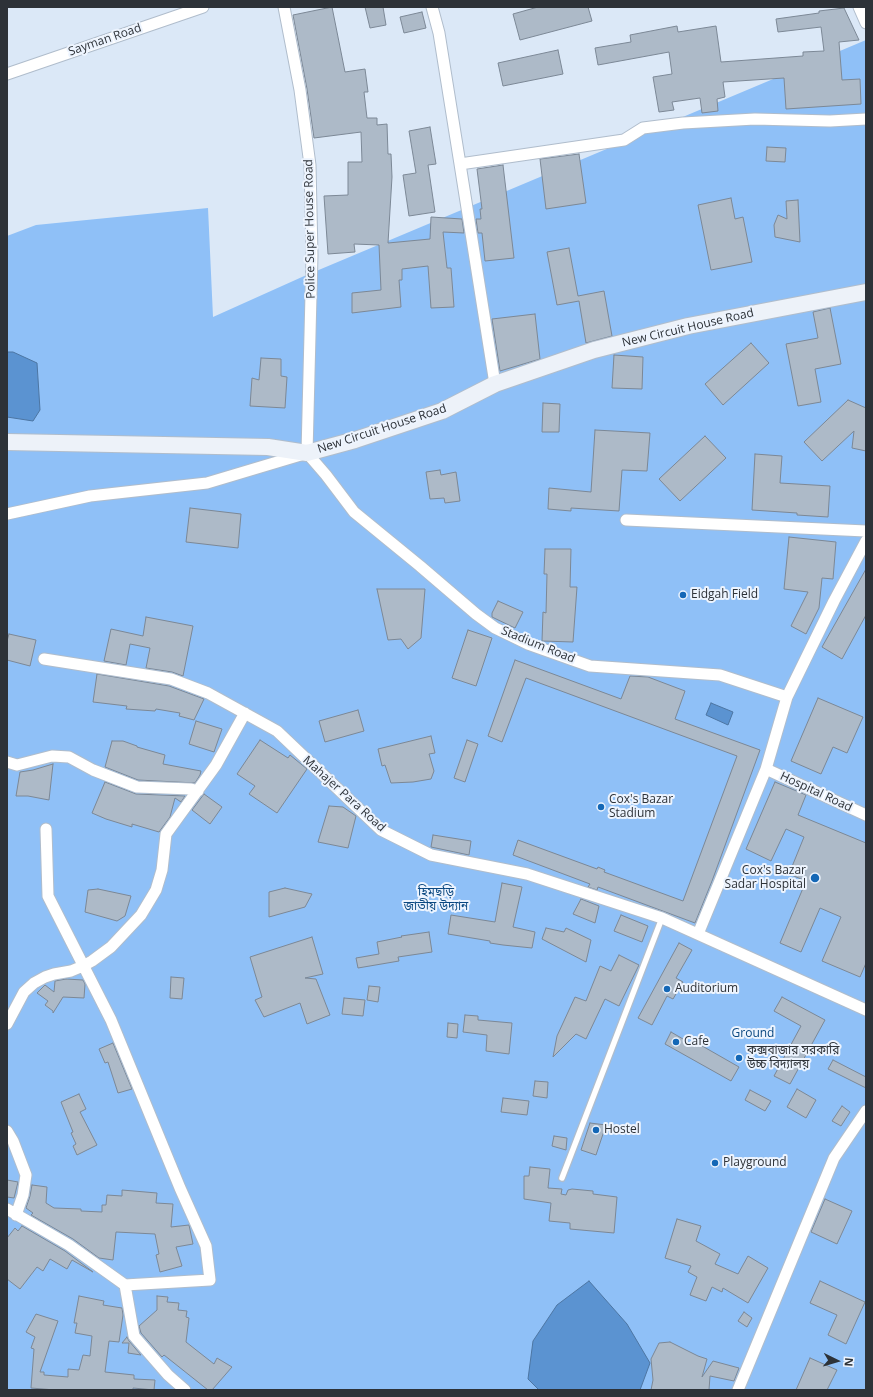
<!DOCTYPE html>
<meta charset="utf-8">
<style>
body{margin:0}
#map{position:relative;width:873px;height:1397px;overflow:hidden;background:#dbe8f7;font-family:"Open Sans",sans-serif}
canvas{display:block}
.frame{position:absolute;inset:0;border:8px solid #2d3238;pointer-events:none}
.north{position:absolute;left:817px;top:1341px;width:40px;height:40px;-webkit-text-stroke:3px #edf4fe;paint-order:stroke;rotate:95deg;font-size:11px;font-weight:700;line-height:16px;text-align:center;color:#2d3238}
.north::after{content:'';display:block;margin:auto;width:14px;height:18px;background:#2d3238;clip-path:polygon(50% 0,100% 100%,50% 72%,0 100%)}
</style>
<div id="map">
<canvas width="873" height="1397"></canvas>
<div class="frame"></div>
<div class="north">N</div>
</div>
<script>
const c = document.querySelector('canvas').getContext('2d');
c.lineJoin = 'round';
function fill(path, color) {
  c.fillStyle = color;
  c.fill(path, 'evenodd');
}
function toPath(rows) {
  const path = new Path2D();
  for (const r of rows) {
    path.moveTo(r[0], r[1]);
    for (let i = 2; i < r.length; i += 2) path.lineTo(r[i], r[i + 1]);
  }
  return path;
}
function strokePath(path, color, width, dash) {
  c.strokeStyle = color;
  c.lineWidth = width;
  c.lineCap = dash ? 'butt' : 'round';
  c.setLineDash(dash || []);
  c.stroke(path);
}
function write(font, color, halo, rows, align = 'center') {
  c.font = font + ' "Open Sans","Noto Sans Bengali",sans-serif';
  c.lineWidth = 4;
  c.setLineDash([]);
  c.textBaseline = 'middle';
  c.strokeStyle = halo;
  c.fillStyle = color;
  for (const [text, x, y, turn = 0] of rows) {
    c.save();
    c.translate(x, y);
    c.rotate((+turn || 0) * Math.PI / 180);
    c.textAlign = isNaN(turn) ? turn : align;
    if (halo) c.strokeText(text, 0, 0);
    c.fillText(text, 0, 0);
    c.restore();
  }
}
const green = toPath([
 [866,40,866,1390,7,1390,7,236,36,225,208,208,213,317,302,277]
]);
const water = toPath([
 [7,352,13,352,37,363,40,410,33,421,7,417,7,352],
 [711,703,733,712,728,725,706,715,711,703],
 [589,1281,627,1324,650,1363,640,1390,539,1390,528,1379,533,1341,557,1305,589,1281]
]);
const building = toPath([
 [332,7,345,72,365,69,368,92,364,92,367,118,377,118,377,125,387,124,388,154,391,154,392,177,388,243,430,239,431,217,462,219,464,233,443,232,447,268,451,268,454,307,431,308,428,266,402,269,402,280,399,280,401,307,352,313,352,293,381,290,379,245,354,244,355,252,328,254,324,196,348,195,348,162,362,162,361,132,314,138,307,89,293,15,332,7],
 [365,7,383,7,386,25,370,28,365,7],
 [538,7,588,7,592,21,520,40,513,14,538,7],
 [844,8,859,40,839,42,842,80,860,79,861,104,786,109,784,78,723,82,725,97,717,99,718,111,702,113,700,98,672,102,674,110,659,112,653,77,672,74,669,52,598,65,595,48,631,42,630,35,677,26,678,32,716,26,721,62,803,56,803,52,824,51,821,27,778,32,776,19,819,13,819,11,844,8],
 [422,12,426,28,404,33,400,17,422,12],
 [558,50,563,74,503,86,498,63,558,50],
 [430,127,436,164,428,165,435,212,409,216,403,175,416,173,409,131,430,127],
 [767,147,786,148,785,162,766,161,767,147],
 [579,154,586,203,546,209,540,159,579,154],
 [503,165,514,258,485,261,482,233,478,233,476,219,481,219,480,209,482,209,477,169,503,165],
 [731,198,735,219,743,217,752,262,711,270,698,205,731,198],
 [798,200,800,242,775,237,774,225,778,215,787,219,786,201,798,200],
 [569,248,578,296,604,291,612,336,586,343,579,301,557,305,547,252,569,248],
 [830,308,841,364,815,369,821,402,798,406,786,344,818,338,813,312,830,308],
 [535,314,540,359,500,371,492,319,535,314],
 [751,343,769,363,723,405,705,384,751,343],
 [614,355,643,357,642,389,612,388,614,355],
 [261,358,281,359,281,376,287,377,285,408,250,406,252,378,259,380,261,358],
 [848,400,866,408,866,451,852,448,854,431,822,461,804,442,848,400],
 [543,403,560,404,559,432,542,432,543,403],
 [595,430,650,433,647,471,622,470,619,511,571,508,571,511,548,509,549,488,591,492,595,430],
 [705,436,726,458,680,501,659,479,705,436],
 [755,454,782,456,780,483,830,486,828,517,797,515,797,513,752,510,755,454],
 [440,470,441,475,456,472,460,501,445,503,444,498,430,499,426,472,440,470],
 [190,508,241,514,238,548,186,542,190,508],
 [789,537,836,542,833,579,822,578,819,608,806,634,791,626,808,592,784,589,789,537],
 [545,549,571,549,570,587,577,587,573,642,542,641,543,612,546,613,547,574,544,574,545,549],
 [866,569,866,615,842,659,822,647,866,569],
 [377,589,425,589,421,638,408,649,401,639,388,640,377,589],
 [498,601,523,612,515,628,492,617,492,613,498,601],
 [146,617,193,626,183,676,172,672,146,668,150,648,130,644,126,665,104,661,111,629,143,636,146,617],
 [468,630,492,638,476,686,452,678,468,630],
 [9,634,36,640,30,666,7,660,7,641,9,634],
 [515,660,621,699,630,676,648,677,685,691,675,719,760,750,712,881,695,923,598,887,597,890,588,887,590,884,513,855,518,840,597,869,598,867,605,870,604,872,683,901,737,756,526,678,502,742,488,736,515,660],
 [97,674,169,686,204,699,194,720,179,716,180,713,156,709,155,711,126,709,127,706,93,702,97,674],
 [818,698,863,717,847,753,833,747,821,774,791,761,818,698],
 [358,710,364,731,325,742,319,721,358,710],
 [196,721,222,729,214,752,189,744,196,721],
 [431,736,435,753,429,754,434,771,431,779,413,782,391,783,385,765,382,766,378,749,431,736],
 [260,740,288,758,290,755,307,769,277,813,249,794,255,786,237,774,260,740],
 [467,740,478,744,465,782,454,778,467,740],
 [112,741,123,741,137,746,137,747,165,755,163,764,201,771,200,775,195,783,138,780,105,767,112,741],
 [53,764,49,800,28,796,16,796,20,772,33,770,53,764],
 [105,782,136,794,185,796,181,802,175,798,170,817,159,832,132,824,132,827,106,819,92,813,105,782],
 [775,782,806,795,798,815,866,843,866,963,860,977,822,961,841,917,820,908,801,952,780,943,806,881,789,874,804,837,786,829,771,861,746,849,775,782],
 [204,794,222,807,210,824,192,810,204,794],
 [329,806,343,807,356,816,348,848,318,842,329,806],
 [433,835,471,841,469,855,431,847,433,835],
 [502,883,522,887,513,927,535,932,532,948,503,945,490,943,490,941,448,934,451,915,495,922,502,883],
 [285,888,312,894,305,907,269,917,269,892,285,888],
 [98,889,131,896,125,916,117,921,85,912,88,890,98,889],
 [581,899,599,906,595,923,573,914,581,899],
 [621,915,648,926,642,942,614,931,621,915],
 [546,928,564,932,566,928,591,940,586,962,542,939,546,928],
 [429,932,432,952,398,957,399,961,358,968,356,958,379,954,377,942,402,937,401,936,429,932],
 [312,937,323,974,305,978,316,979,330,1015,307,1024,300,1003,264,1017,255,1000,262,997,250,957,312,937],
 [679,943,692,950,676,978,683,982,673,999,667,996,652,1025,638,1018,679,943],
 [619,955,639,965,619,1006,605,999,586,1039,576,1034,553,1057,557,1036,575,997,586,1001,600,966,611,971,619,955],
 [171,977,184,978,182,999,170,998,171,977],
 [66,979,83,980,85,984,84,998,63,997,53,1013,53,1011,45,1005,48,1001,37,993,45,985,54,992,55,981,66,979],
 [369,986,380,987,378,1002,367,1000,369,986],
 [782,997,825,1020,790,1084,774,1076,801,1026,774,1011,782,997],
 [344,998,365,1000,363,1016,342,1014,344,998],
 [465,1015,478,1016,478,1020,512,1023,509,1054,486,1051,487,1035,463,1032,465,1015],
 [448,1023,458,1024,457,1038,447,1037,448,1023],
 [671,1032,695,1046,697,1043,739,1067,731,1081,665,1044,671,1032],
 [113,1043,132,1089,118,1093,108,1062,105,1063,99,1049,113,1043],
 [833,1060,866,1077,866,1088,828,1069,833,1060],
 [535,1081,548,1082,547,1098,533,1096,535,1081],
 [797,1089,816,1100,806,1118,787,1107,797,1089],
 [750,1090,771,1101,765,1111,745,1100,750,1090],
 [79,1094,86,1109,80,1112,97,1145,77,1155,73,1146,76,1144,71,1133,73,1132,61,1102,79,1094],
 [503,1098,529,1101,527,1115,501,1112,503,1098],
 [842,1106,850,1112,841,1126,832,1121,842,1106],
 [590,1123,606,1125,596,1155,581,1150,590,1123],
 [554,1136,567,1138,566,1150,552,1146,554,1136],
 [530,1167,550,1169,548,1188,562,1189,561,1194,566,1195,568,1190,572,1189,593,1191,593,1194,617,1197,614,1233,570,1229,570,1223,549,1221,551,1203,524,1199,524,1176,529,1176,530,1167],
 [7,1180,18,1182,14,1198,7,1197,7,1180],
 [32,1185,47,1187,46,1203,54,1208,81,1209,81,1211,102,1212,102,1205,106,1205,107,1195,122,1196,122,1190,157,1193,156,1203,173,1204,171,1227,189,1225,193,1244,176,1247,182,1266,160,1272,156,1255,159,1254,155,1234,116,1232,113,1260,99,1258,73,1239,31,1215,33,1213,26,1208,30,1196,32,1185],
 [825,1199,852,1211,837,1244,811,1232,825,1199],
 [677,1219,701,1226,696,1241,720,1254,715,1264,738,1274,748,1256,768,1268,748,1303,723,1288,722,1292,712,1287,706,1301,690,1295,697,1277,688,1272,691,1266,665,1258,677,1219],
 [22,1226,65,1251,93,1272,72,1260,67,1269,50,1259,43,1271,37,1267,20,1289,7,1279,7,1238,15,1228,18,1231,22,1226],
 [820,1281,865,1302,846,1344,828,1335,837,1315,810,1303,820,1281],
 [79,1296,104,1301,103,1305,122,1308,123,1315,119,1342,109,1341,105,1372,134,1375,134,1379,155,1380,154,1390,133,1388,133,1390,55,1390,31,1388,34,1349,31,1348,35,1337,26,1332,36,1314,58,1321,40,1372,44,1372,44,1375,68,1377,68,1369,79,1370,83,1355,90,1356,92,1336,75,1333,77,1323,74,1323,79,1296],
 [157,1296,168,1297,167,1302,179,1303,178,1310,187,1311,186,1317,189,1318,186,1342,214,1364,217,1358,232,1367,212,1390,208,1390,164,1355,162,1357,141,1333,139,1326,157,1310,157,1296],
 [744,1312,752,1318,747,1327,738,1321,744,1312],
 [127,1337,129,1341,141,1355,128,1353,129,1343,122,1343,127,1337],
 [670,1342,698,1356,707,1359,702,1377,713,1361,739,1368,734,1381,710,1376,709,1390,651,1390,653,1380,651,1359,659,1343,670,1342],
 [810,1358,837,1370,827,1390,796,1390,810,1358]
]);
const lane = toPath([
 [562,1178,662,918]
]);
const street = toPath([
 [284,7,300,90,310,165,312,255,307,453],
 [432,7,439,33,460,164],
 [859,7,866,23],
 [7,74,203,7],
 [495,384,460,164,624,140,643,128,683,123,755,119,830,121,866,119],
 [307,453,326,475,354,512,420,566,476,614,495,628,528,644,590,666,720,675,787,697],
 [7,514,90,496,207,483,304,454],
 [626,520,866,531],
 [44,659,171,679,208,693,277,731,381,830,431,855,527,874,662,918,866,1010],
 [7,762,17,765,52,756,69,757,93,770,137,787,191,789,198,791],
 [766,769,866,815],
 [46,829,48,896,111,1020,180,1188,206,1246,210,1280,125,1285,134,1336,168,1375,185,1390],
 [698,934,766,769,787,697,834,601,866,541],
 [7,1024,24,992,34,983,45,977,54,974,71,971,83,966,92,961,111,947,141,915,156,890,162,870,166,834,216,765,245,713],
 [7,1131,13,1141,26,1175,23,1195,16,1215],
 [7,1209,69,1245,125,1285],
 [738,1390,834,1158,866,1111]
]);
const secondary = toPath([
 [7,442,268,447,307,453,355,440,442,411,495,384,594,350,688,326,866,292]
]);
const markers = [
 [683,595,4,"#1467b6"],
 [601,807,4,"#1467b6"],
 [815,878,5,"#1467b6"],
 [667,989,4,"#1467b6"],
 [676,1042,4,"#1467b6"],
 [739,1058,4,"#1467b6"],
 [596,1130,4,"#1467b6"],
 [715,1163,4,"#1467b6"]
];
const streetNames = [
 ["Sayman Road",105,40,-19],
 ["Police Super House Road",310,229,-91],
 ["New Circuit House Road",688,328,-13],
 ["New Circuit House Road",382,429,-18],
 ["Stadium Road",538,645,22],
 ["Hospital Road",816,792,25],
 ["Mahajer Para Road",344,794,42]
];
const poiNames = [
 ["Eidgah Field",691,595],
 ["Cox's Bazar",609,800],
 ["Stadium",609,814],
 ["Cox's Bazar",806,871,"right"],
 ["Sadar Hospital",806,885,"right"],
 ["Auditorium",675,989],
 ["Cafe",684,1042],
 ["কক্সবাজার সরকারি",747,1051],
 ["উচ্চ বিদ্যালয়",747,1065],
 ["Hostel",604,1130],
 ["Playground",723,1163]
];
const parkNames = [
 ["হিমছড়ি",436,893],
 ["জাতীয় উদ্যান",436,907],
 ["Ground",753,1034]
];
fill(green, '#8fc0f7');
fill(water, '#5b93d1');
strokePath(water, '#4d76a3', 1);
fill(building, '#adbac8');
strokePath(building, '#7c8896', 1);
strokePath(lane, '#b0bdcc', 8);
strokePath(street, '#b0bdcc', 13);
strokePath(secondary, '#b0bdcc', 18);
strokePath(lane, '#fff', 5.5);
strokePath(street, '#fff', 11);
strokePath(secondary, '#edf2f9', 16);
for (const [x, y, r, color] of markers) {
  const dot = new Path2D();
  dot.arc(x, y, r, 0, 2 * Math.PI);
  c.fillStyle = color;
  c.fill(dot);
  strokePath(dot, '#edf4fe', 1.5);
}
write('12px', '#2d3238', '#edf4fe', streetNames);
write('12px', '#2d3238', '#edf4fe', poiNames, 'left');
write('12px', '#0a4881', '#edf4fe', parkNames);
</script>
